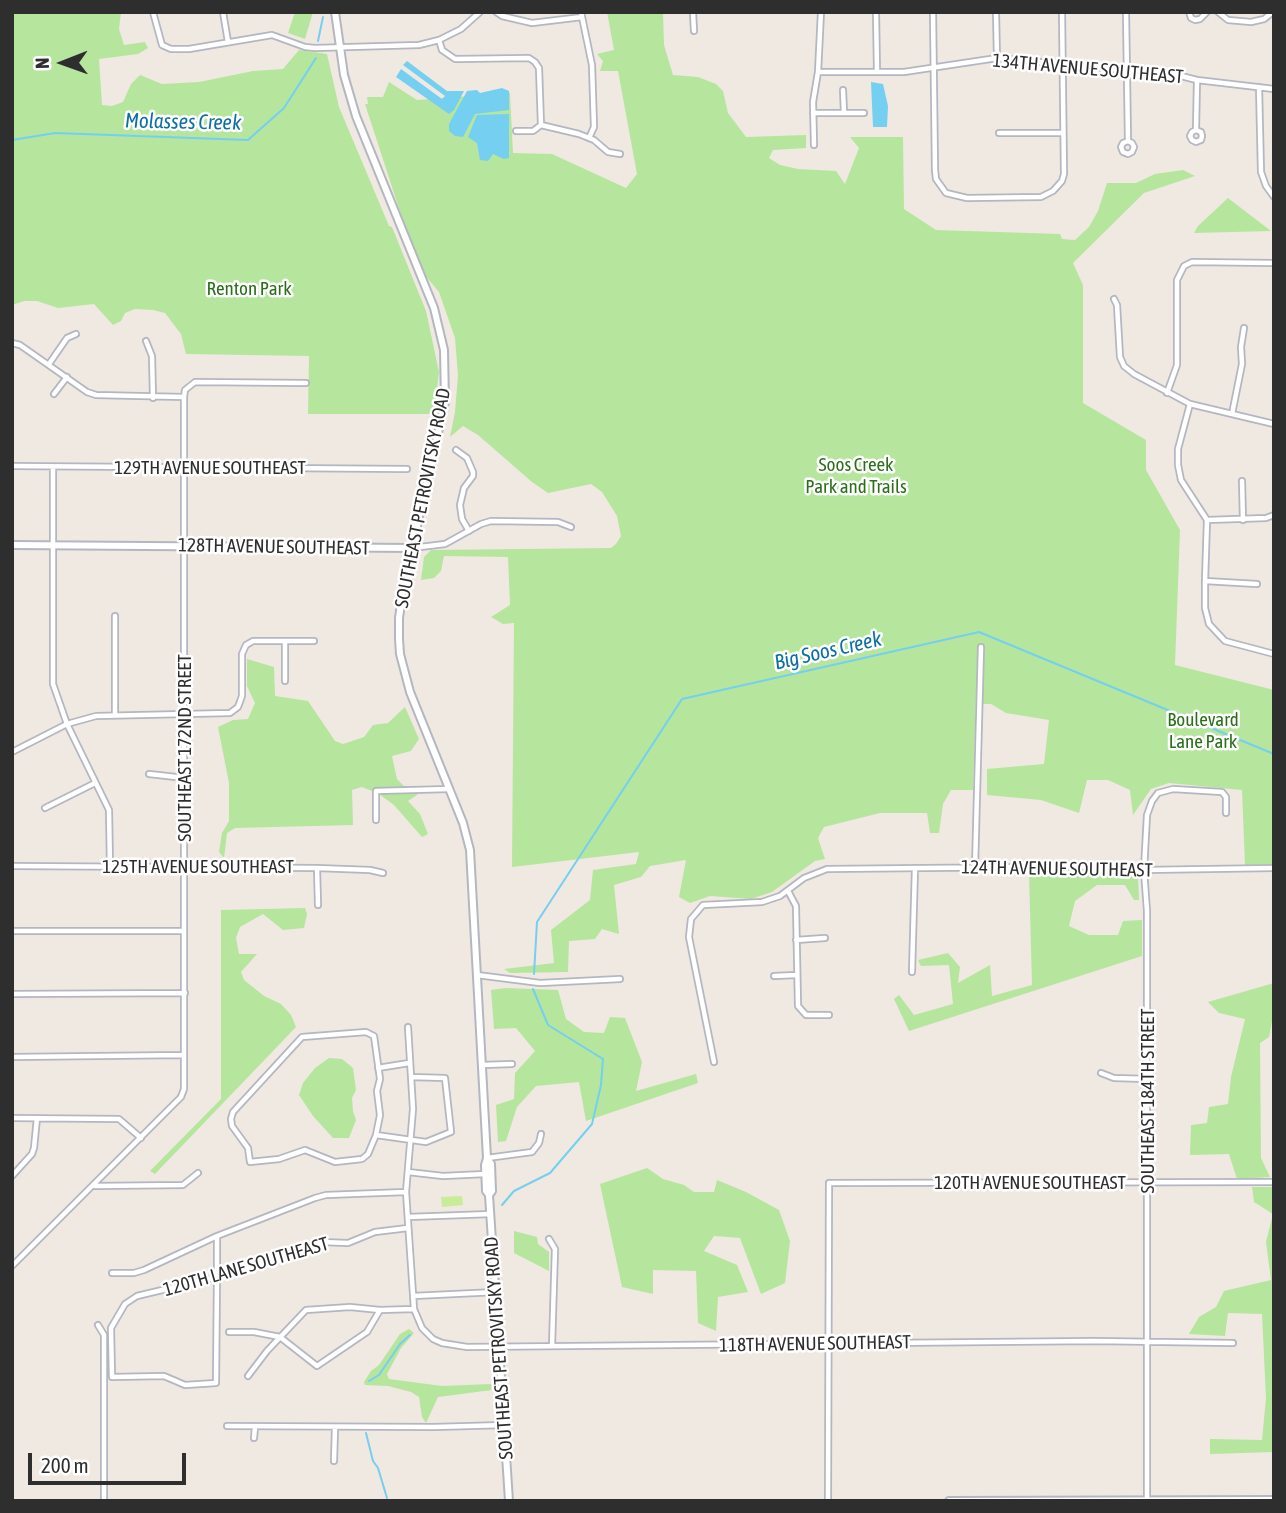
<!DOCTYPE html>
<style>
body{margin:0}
#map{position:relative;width:1286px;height:1513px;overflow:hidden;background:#efe9e1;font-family:"Asap Condensed",sans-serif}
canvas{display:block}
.frame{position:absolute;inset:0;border:14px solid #2e2e2e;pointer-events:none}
.north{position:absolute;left:28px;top:28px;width:70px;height:70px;-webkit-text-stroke:5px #fff;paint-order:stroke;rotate:269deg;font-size:19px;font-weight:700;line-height:28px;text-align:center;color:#2e2e2e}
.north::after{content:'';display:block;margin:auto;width:24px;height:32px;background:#2e2e2e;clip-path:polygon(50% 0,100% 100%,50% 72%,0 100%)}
.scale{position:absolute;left:28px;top:1453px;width:158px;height:32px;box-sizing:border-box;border:4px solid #2e2e2e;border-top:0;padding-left:9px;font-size:21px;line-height:24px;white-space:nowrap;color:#2e2e2e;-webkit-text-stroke:5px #fff;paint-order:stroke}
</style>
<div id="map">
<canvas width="1286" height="1513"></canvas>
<div class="frame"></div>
<div class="north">N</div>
<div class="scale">200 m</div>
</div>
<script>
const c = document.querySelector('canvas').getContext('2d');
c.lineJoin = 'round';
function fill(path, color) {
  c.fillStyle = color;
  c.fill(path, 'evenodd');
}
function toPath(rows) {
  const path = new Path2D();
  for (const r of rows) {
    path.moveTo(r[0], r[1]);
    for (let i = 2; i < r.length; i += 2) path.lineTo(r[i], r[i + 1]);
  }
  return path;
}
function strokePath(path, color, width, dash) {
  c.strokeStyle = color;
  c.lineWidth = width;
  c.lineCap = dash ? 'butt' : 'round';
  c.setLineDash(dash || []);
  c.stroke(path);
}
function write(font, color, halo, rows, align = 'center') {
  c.font = font + ' "Asap Condensed",sans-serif';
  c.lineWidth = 5;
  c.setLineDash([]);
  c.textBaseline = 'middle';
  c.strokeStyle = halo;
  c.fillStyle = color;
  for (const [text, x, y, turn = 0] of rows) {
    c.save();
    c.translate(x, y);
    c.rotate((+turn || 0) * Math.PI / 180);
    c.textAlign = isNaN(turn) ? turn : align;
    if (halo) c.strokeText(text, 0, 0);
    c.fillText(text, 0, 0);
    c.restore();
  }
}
const green = toPath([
 [12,12,121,12,119,29,124,45,145,42,148,48,138,54,99,59,102,105,112,106,123,102,131,84,140,75,162,84,199,82,253,71,283,69,299,50,327,54,339,107,389,226,392,227,426,311,439,372,434,414,308,414,309,356,186,354,181,334,165,313,153,310,135,309,125,313,121,321,113,325,94,304,58,308,37,301,24,301,12,305],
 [295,12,313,12,305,39,288,33],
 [607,12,663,12,664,45,673,75,698,77,716,84,723,91,728,113,746,137,806,135,806,148,773,150,769,158,780,165,798,169,836,171,845,184,859,148,850,137,903,137,904,209,936,230,1060,234,1062,239,1075,240,1089,227,1098,211,1107,183,1136,183,1155,174,1183,170,1195,176,1144,193,1073,263,1083,285,1083,403,1146,440,1146,470,1180,530,1175,665,1274,690,1274,864,1245,865,1242,790,1169,783,1151,789,1133,815,1130,790,1108,780,1087,780,1079,813,1041,800,987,795,987,769,1044,764,1049,720,1006,713,991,704,979,704,979,697,976,695,973,790,951,790,943,804,939,833,930,833,927,813,880,813,824,827,818,838,825,859,815,861,772,892,751,899,710,896,690,903,679,897,686,860,650,866,641,877,614,885,619,934,602,929,595,939,569,941,568,972,510,973,504,969,554,963,551,930,590,900,593,870,636,864,639,852,512,867,514,623,503,624,491,617,510,605,508,557,444,556,441,571,434,578,421,580,424,557,431,550,611,548,616,544,621,536,617,516,602,492,591,484,548,493,532,482,478,435,463,426,450,437,455,412,458,375,455,338,439,292,418,267,365,104,368,104,367,97,383,97,389,82,417,100,510,93,513,153,552,154,626,188,637,174,618,71,600,71,603,61,597,54,614,50],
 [1228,198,1271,231,1194,233,1198,226],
 [247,659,274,667,275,696,308,701,335,741,343,744,364,737,373,725,388,723,405,707,419,739,411,751,392,756,397,779,404,786,421,787,417,795,408,801,420,814,428,834,422,837,394,805,379,794,362,787,352,790,353,825,235,828,227,833,224,858,219,852,222,833,229,821,229,783,218,727,233,720,248,719,255,703,247,686],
 [1121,870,1138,876,1139,900,1134,900,1125,885,1097,885,1075,901,1069,926,1089,935,1118,935,1123,921,1142,920,1142,956,909,1031,894,999,899,995,914,1015,953,1004,949,965,921,966,918,960,948,953,960,967,958,983,990,965,992,996,1032,985,1029,873],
 [305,908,307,914,304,928,283,930,263,914,240,927,236,938,239,954,257,954,241,972,244,980,264,996,281,1004,291,1015,296,1027,155,1174,150,1171,221,1099,221,910],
 [1274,983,1274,1011,1269,1037,1260,1043,1261,1158,1270,1177,1237,1179,1229,1154,1190,1155,1191,1125,1207,1123,1209,1107,1228,1104,1231,1077,1245,1019,1219,1013,1208,1002],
 [506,988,558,990,566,1019,584,1032,604,1033,610,1017,625,1018,642,1062,636,1091,696,1074,698,1083,586,1121,579,1082,536,1086,517,1107,506,1141,498,1142,496,1105,514,1099,515,1073,535,1051,516,1028,494,1029,491,990],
 [329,1058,342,1059,353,1068,356,1090,352,1098,353,1111,356,1120,349,1138,333,1138,313,1116,299,1095,303,1083,315,1068],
 [647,1168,663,1179,684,1185,694,1192,714,1192,717,1180,746,1192,779,1210,790,1241,785,1283,761,1294,740,1238,714,1236,704,1251,737,1265,748,1292,718,1297,716,1331,698,1323,696,1271,653,1270,653,1294,622,1287,600,1184],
 [1252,1187,1274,1187,1274,1452,1210,1454,1210,1439,1262,1440,1266,1398,1262,1314,1228,1313,1225,1336,1189,1334,1199,1317,1216,1307,1224,1291,1271,1280,1266,1242,1273,1214,1254,1202],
 [514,1231,537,1237,538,1244,549,1252,549,1271,514,1253],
 [409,1329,414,1333,401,1348,387,1374,389,1379,442,1386,491,1384,492,1390,438,1397,426,1423,422,1417,419,1397,411,1392,388,1386,365,1385,364,1382,371,1371,379,1365,400,1334]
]);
const pitch = toPath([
 [462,1196,463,1205,442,1207,441,1197]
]);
const water = toPath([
 [407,61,447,91,464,91,454,110,449,114,396,77,401,69,442,99,445,96,403,65],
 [871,82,883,84,888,106,887,127,873,127],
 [502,88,509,91,509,110,475,114,463,137,455,136,449,131,449,124,467,91,477,90,480,93],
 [509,114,509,158,504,159,493,154,488,161,480,160,477,143,468,137,477,115]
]);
const stream = toPath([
 [318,41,323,17],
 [12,140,55,133,248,140,284,108,316,58],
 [534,974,537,922,682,699,979,632,1274,754],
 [502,1205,514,1191,550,1173,592,1124,601,1085,603,1059,548,1025,533,989],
 [369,1381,379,1375,400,1344,410,1335],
 [366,1433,373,1461,378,1468,387,1498]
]);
const street = toPath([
 [153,12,162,45,171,49,189,49,272,35,305,47,315,48,419,45,439,40,461,29,480,12],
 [223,12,228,42],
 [496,12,502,16,532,23,582,17],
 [581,12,592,65,594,127,589,138],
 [693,12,694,31],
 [876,12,877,72],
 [933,12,935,170,936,179,946,193,967,198,1041,197,1053,191,1062,181,1064,174,1062,12],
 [996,12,997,58],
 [1126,12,1128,141,1123,143,1121,147,1123,152,1128,154,1132,152,1134,147,1132,143,1128,141],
 [1189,12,1191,18,1195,20,1200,19,1207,12],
 [1218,12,1228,20,1251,22,1264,19,1273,12],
 [439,40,442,50,455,59,529,58,535,62,539,68,541,125],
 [818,72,904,72,997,58,1177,75,1197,80,1274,89],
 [1259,87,1261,172,1266,186,1274,197],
 [843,90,844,113],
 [813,113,864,113],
 [541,125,579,134,594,140,608,152,620,154],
 [1196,130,1192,132,1190,136,1192,140,1196,142,1201,140,1202,136,1201,132,1196,130,1197,80],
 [516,131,533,131,541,125],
 [999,133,1063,133],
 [814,145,813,102,818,72,821,12],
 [1114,299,1117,305,1120,357,1124,366,1134,374,1190,404,1274,424],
 [146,341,152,356,153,398],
 [12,343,20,345,87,392,96,395,184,397,185,390,195,382,306,383],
 [49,364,67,338,76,334],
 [1167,393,1177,365,1177,280,1184,266,1192,262,1274,263],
 [54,394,67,377],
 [1190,404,1178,449,1178,465,1181,480,1207,520,1205,581,1205,608,1209,624,1225,641,1274,654],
 [1232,414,1242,364,1241,347,1244,328],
 [456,450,467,458,473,472,473,476,464,488,460,505,462,519,469,531],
 [12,466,407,469],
 [53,467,53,684,67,724,109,810,110,867],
 [1242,481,1243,520],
 [1207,520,1266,518,1274,515],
 [412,548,445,544,481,524,491,521,558,522,571,527],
 [1205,581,1257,584],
 [285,641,285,681],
 [115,715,115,616],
 [12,752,67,724,96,716,230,713,238,707,242,696,242,654,246,645,253,641,314,641],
 [149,774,185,778],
 [45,808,95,783],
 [376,820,376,791,449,789],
 [12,866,317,868,370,870,383,873],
 [317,868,318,905],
 [975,868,981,647],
 [788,891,796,906,798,1006,806,1015,829,1015],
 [12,931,184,931],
 [796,940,825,938],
 [912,972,915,868],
 [477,975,540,983,620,979],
 [774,976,796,975],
 [12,994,185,993],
 [408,1027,413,1109,406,1192,414,1309,422,1328,433,1339,442,1343,467,1347,1094,1341,1233,1343],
 [12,1057,184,1055],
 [714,1062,689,937,691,919,703,905,762,902,780,896,804,878,827,869,1124,866,1144,870,1274,868],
 [482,1065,512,1064],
 [378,1068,409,1063],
 [1101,1073,1114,1078,1148,1079],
 [12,1118,119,1119,141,1138],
 [376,1135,380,1115,377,1091,380,1079,374,1036,366,1032,302,1037,233,1112,231,1119,232,1126,248,1148,250,1162,279,1159,305,1150,335,1162,362,1159,368,1154,376,1135,426,1142,451,1132,445,1078,411,1077],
 [487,1158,532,1152,539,1143,541,1134],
 [408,1172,443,1176,485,1174],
 [12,1176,32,1154,34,1148,37,1118],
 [95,1186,183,1185,198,1173],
 [408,1217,491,1214],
 [217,1236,217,1277,216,1383,185,1385,164,1376,112,1377,111,1328,125,1304,137,1296,217,1277,322,1242,348,1243,375,1232,408,1228],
 [549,1239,555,1249,552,1346],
 [12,1266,181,1097,184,1089,184,397],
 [112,1273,134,1273,144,1270,217,1236,315,1198,326,1195,406,1192],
 [413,1296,496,1292],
 [98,1325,104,1335,104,1501],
 [229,1332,254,1332,280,1337,317,1366,367,1332,380,1310],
 [248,1376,267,1351,306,1310,350,1307,380,1310,414,1309],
 [227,1426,434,1427,505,1425],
 [254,1438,255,1427],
 [334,1461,335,1428],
 [1147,1499,1147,911,1144,870,1147,815,1152,801,1158,793,1173,789,1222,792,1226,797,1226,813],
 [828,1501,829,1183,1274,1182]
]);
const secondary = toPath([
 [335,12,344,75,356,116,434,308,444,350,445,402,404,583,399,618,399,639,400,654,410,692,463,823,470,850,487,1158,485,1165,486,1191,489,1195,509,1501],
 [12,545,412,548],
 [487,1158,491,1164,492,1191,489,1195],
 [949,1501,1274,1500]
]);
const streetNames = [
 ["134TH AVENUE SOUTHEAST",1088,69,5],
 ["129TH AVENUE SOUTHEAST",210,468],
 ["SOUTHEAST PETROVITSKY ROAD",423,498,-79],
 ["128TH AVENUE SOUTHEAST",274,547,1],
 ["SOUTHEAST 172ND STREET",185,748,-90],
 ["125TH AVENUE SOUTHEAST",198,867],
 ["124TH AVENUE SOUTHEAST",1057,869,1],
 ["SOUTHEAST 184TH STREET",1148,1101,-90],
 ["120TH AVENUE SOUTHEAST",1030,1183],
 ["120TH LANE SOUTHEAST",246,1267,-16],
 ["118TH AVENUE SOUTHEAST",815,1344,-1],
 ["SOUTHEAST PETROVITSKY ROAD",499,1348,-94]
];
const parkNames = [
 ["Renton Park",249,289],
 ["Soos Creek",856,465],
 ["Park and Trails",856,487],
 ["Boulevard",1203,720],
 ["Lane Park",1203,742]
];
const waterNames = [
 ["Molasses Creek",183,122,1],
 ["Big Soos Creek",828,651,-13]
];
fill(green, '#b6e59e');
fill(pitch, '#c9ec9a');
fill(water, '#75cff0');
strokePath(stream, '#75cff0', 2);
strokePath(street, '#b4b7c1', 8);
strokePath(secondary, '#b4b7c1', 10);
strokePath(street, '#fff', 4.5);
strokePath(secondary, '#fff', 6);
write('19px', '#2e2e2e', '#fff', streetNames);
write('19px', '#2c6e1b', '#fff', parkNames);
write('italic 21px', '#0d6fa3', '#fff', waterNames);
</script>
